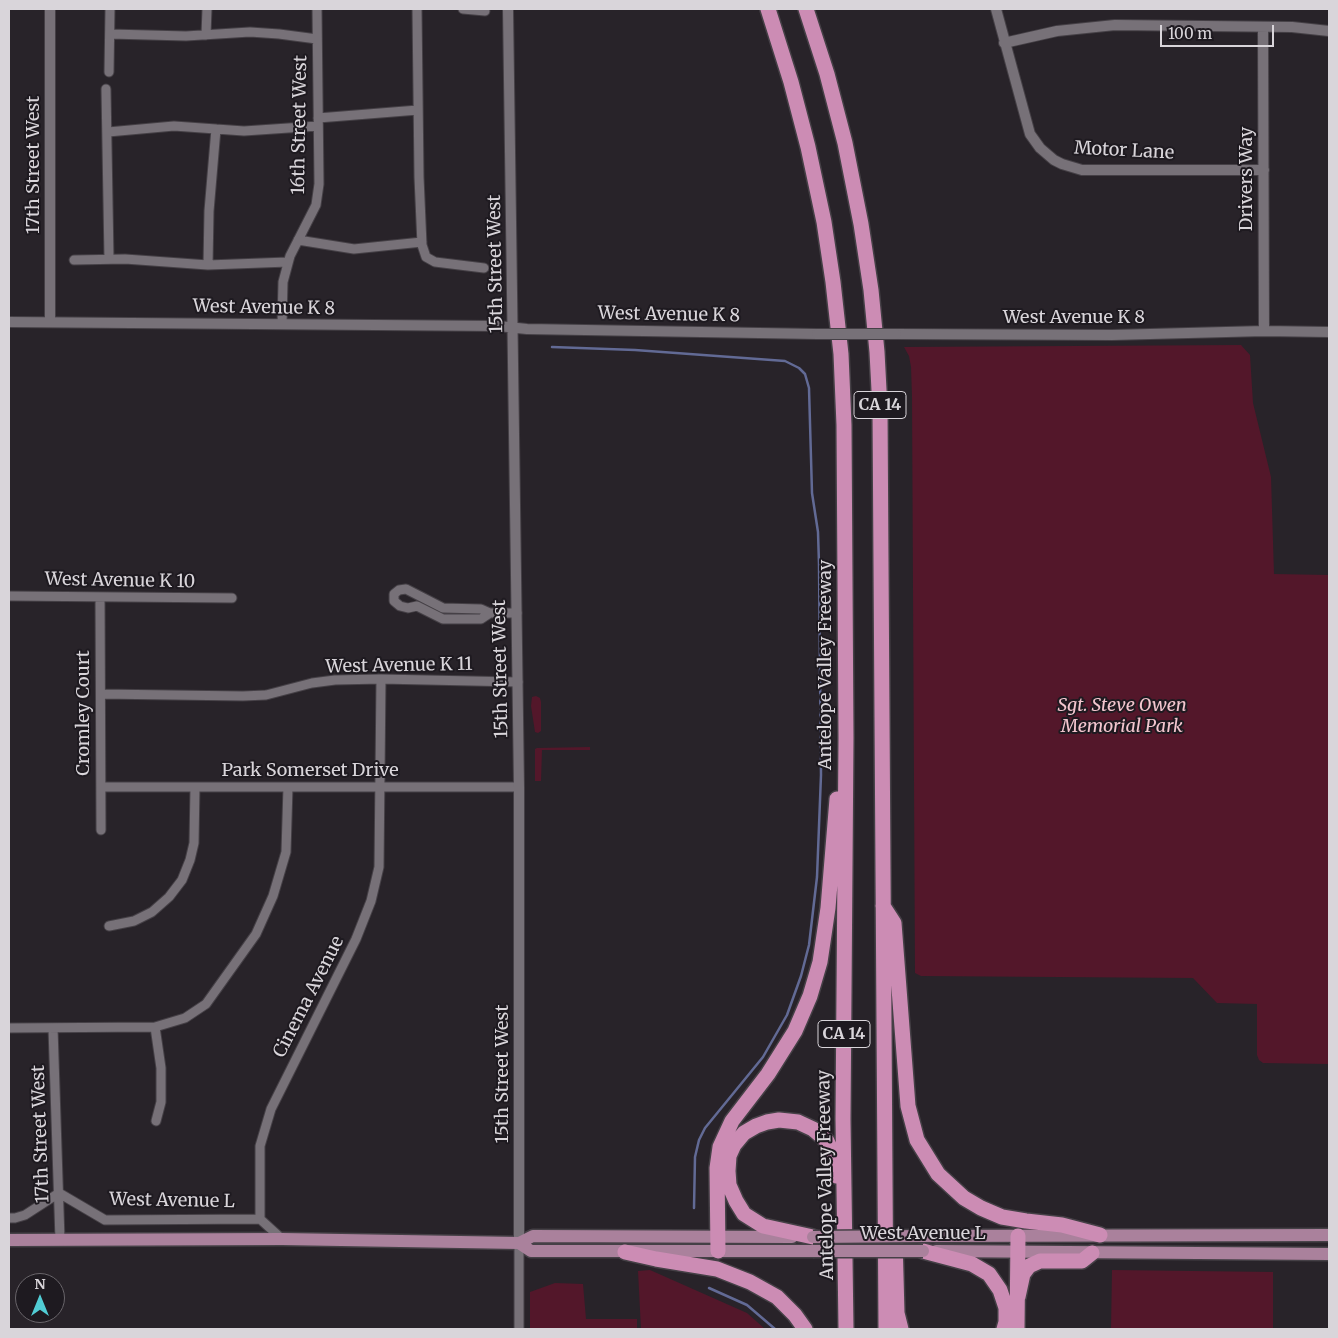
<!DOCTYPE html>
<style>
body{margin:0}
#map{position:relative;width:1338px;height:1338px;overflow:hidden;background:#282329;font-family:Merriweather,serif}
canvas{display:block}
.frame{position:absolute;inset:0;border:10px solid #d9d5da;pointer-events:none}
.north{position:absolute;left:15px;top:1273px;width:50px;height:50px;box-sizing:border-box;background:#1e1a20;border:1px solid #69656a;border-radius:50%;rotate:0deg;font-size:14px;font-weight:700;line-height:20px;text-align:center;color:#d9d5da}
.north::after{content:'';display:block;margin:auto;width:18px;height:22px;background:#51ccd4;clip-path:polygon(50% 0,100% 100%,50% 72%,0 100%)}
.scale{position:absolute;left:1160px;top:25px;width:114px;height:22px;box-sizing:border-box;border:2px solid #d9d5da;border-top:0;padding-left:6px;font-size:15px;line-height:18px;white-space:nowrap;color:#d9d5da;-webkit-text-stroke:4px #1e1a20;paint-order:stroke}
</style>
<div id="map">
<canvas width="1338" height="1338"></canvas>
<div class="frame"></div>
<div class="north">N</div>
<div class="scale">100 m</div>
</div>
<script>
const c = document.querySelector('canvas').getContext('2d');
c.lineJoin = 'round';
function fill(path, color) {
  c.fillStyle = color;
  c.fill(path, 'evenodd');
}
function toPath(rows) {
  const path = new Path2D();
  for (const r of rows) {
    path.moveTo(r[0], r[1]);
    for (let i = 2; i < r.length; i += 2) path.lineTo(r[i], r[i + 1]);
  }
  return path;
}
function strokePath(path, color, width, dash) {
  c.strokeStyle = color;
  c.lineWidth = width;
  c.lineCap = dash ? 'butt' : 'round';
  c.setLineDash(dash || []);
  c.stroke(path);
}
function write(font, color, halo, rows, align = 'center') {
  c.font = font + ' Merriweather,serif';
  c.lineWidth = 4;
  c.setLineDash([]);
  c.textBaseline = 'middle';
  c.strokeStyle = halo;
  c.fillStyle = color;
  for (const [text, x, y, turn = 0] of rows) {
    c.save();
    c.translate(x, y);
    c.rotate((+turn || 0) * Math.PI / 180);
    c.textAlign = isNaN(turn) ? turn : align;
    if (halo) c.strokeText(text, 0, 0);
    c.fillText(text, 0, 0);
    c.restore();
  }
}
const green = toPath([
 [1241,345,1250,355,1253,403,1271,477,1274,574,1329,575,1329,1064,1263,1063,1259,1060,1257,1055,1257,1004,1217,1003,1193,978,921,976,915,973,912,396,911,367,909,356,904,347],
 [536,696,540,698,541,702,541,731,538,733,535,732,531,706,532,697],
 [590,747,590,750,542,750,541,781,535,781,535,749,537,748],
 [650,1270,747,1313,765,1329,641,1329,638,1271],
 [1112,1270,1273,1272,1273,1329,1111,1329],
 [555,1283,583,1284,586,1319,637,1319,637,1329,530,1329,530,1292]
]);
const stream = toPath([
 [552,347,635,350,785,361,799,368,805,374,809,388,812,493,818,532,819,564,821,775,817,877,809,945,801,976,787,1015,763,1057,705,1128,699,1140,695,1157,694,1208],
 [709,1288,747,1305,775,1329]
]);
const minor = toPath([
 [417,9,419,177,422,245,426,257,435,262,484,268],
 [463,9,485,11],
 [110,34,186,36,250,32,279,34,317,39],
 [206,35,207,9],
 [109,72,110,9],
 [106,89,109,259],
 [318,118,418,110],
 [108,132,174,126,244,131,318,126],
 [298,240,354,249,422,242],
 [74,260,125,259,208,265,288,262],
 [208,265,209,211,216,129],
 [282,324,283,282,290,256,316,205,319,184,317,9],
 [9,596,232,598],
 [100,597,101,830],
 [490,613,481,619,443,619,417,606,408,608,400,606,394,601,394,594,399,590,406,589,443,608,481,609,490,613,517,613],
 [101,694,243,696,266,695,312,683,335,680,381,679,518,682],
 [101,787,519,787],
 [109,926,134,921,152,912,169,897,182,880,190,860,194,843,195,787],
 [155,1027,161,1068,161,1102,156,1121],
 [9,1028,155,1027,185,1018,206,1004,256,934,273,896,286,852,288,787],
 [53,1028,60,1240],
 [9,1218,15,1218,25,1215,59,1193,105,1220,260,1219,282,1239],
 [260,1219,260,1146,271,1109,356,939,371,901,379,867,381,679],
 [519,1243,519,1329]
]);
const tertiary = toPath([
 [50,9,50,322],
 [508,9,519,787,519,1243],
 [996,9,1030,134,1040,148,1054,160,1062,164,1082,170,1264,170],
 [1263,27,1264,331],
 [1004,43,1057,31,1115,25,1292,27,1329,31],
 [9,322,498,326,527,329,817,334],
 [896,334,1112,335,1264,331,1329,332]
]);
const primary = toPath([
 [924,1236,1329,1235],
 [9,1240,282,1239,519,1243,533,1236,792,1237],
 [519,1243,531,1251,813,1251],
 [936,1251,1329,1254]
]);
const motorway = toPath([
 [768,9,791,82,808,147,824,222,833,282,841,354,844,425,846,738,843,1119,846,1329],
 [806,9,827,74,845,143,861,224,871,290,877,352,880,409,886,1329],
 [883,906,894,923,908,1106,917,1140,938,1174,964,1198,981,1208,1002,1217,1026,1221,1062,1225,1100,1235],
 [813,1237,763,1226,744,1214,736,1201,729,1185,728,1171,729,1156,734,1145,744,1133,756,1126,767,1122,779,1120,798,1122,813,1129,827,1141,835,1159,836,1176],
 [895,1239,897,1313,901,1329],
 [718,1251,717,1168,720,1147,732,1121,768,1074,795,1031,810,996,820,962,828,908,837,799],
 [923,1251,972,1264,989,1274,1000,1290,1006,1308,1006,1322,1004,1329],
 [625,1252,656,1259,717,1269,750,1282,777,1297,795,1315,805,1329],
 [1018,1297,1023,1274,1029,1266,1040,1261,1082,1261,1092,1253],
 [1017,1329,1018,1236]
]);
const tertiaryBridge = toPath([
 [817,334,896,334]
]);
const primaryBridge = toPath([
 [813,1237,924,1236],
 [813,1251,923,1251]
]);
const shields = [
 [880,405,52],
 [844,1034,52]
];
const shieldNames = [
 ["CA 14",880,405],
 ["CA 14",844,1034]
];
const streetNames = [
 ["16th Street West",300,125,-89],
 ["Motor Lane",1124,151,3],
 ["17th Street West",34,165,-90],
 ["Drivers Way",1247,179,-90],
 ["15th Street West",496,264,-91],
 ["West Avenue K 8",264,308,1],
 ["West Avenue K 8",669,315,1],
 ["West Avenue K 8",1074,318],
 ["West Avenue K 10",120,581,1],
 ["Antelope Valley Freeway",826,665,-90],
 ["West Avenue K 11",399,666,-1],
 ["15th Street West",501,669,-91],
 ["Cromley Court",84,713,-90],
 ["Park Somerset Drive",310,771],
 ["Cinema Avenue",309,997,-63],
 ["15th Street West",503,1074,-90],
 ["17th Street West",41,1134,-92],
 ["Antelope Valley Freeway",826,1175,-91],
 ["West Avenue L",172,1201,1],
 ["West Avenue L",923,1234]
];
const parkNames = [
 ["Sgt. Steve Owen",1122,706],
 ["Memorial Park",1122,727]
];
fill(green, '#53172a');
strokePath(stream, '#626a95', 2.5);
strokePath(minor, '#454046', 11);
strokePath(tertiary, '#454046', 12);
strokePath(primary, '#454046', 15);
strokePath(motorway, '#454046', 18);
strokePath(minor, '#777178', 9);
strokePath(tertiary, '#777178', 10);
strokePath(primary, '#aa819c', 12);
strokePath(motorway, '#cc8cb4', 15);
strokePath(tertiaryBridge, '#454046', 12, []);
strokePath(primaryBridge, '#454046', 15, []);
strokePath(tertiaryBridge, '#777178', 10);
strokePath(primaryBridge, '#aa819c', 12);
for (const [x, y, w] of shields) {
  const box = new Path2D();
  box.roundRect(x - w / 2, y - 13.5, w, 27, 4);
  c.fillStyle = '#1e1a20';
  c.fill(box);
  strokePath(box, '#d9d5da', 1);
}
write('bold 16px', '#d9d5da', null, shieldNames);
write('18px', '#d9d5da', '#1e1a20', streetNames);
write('italic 18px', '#f4c6cf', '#1e1a20', parkNames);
</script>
